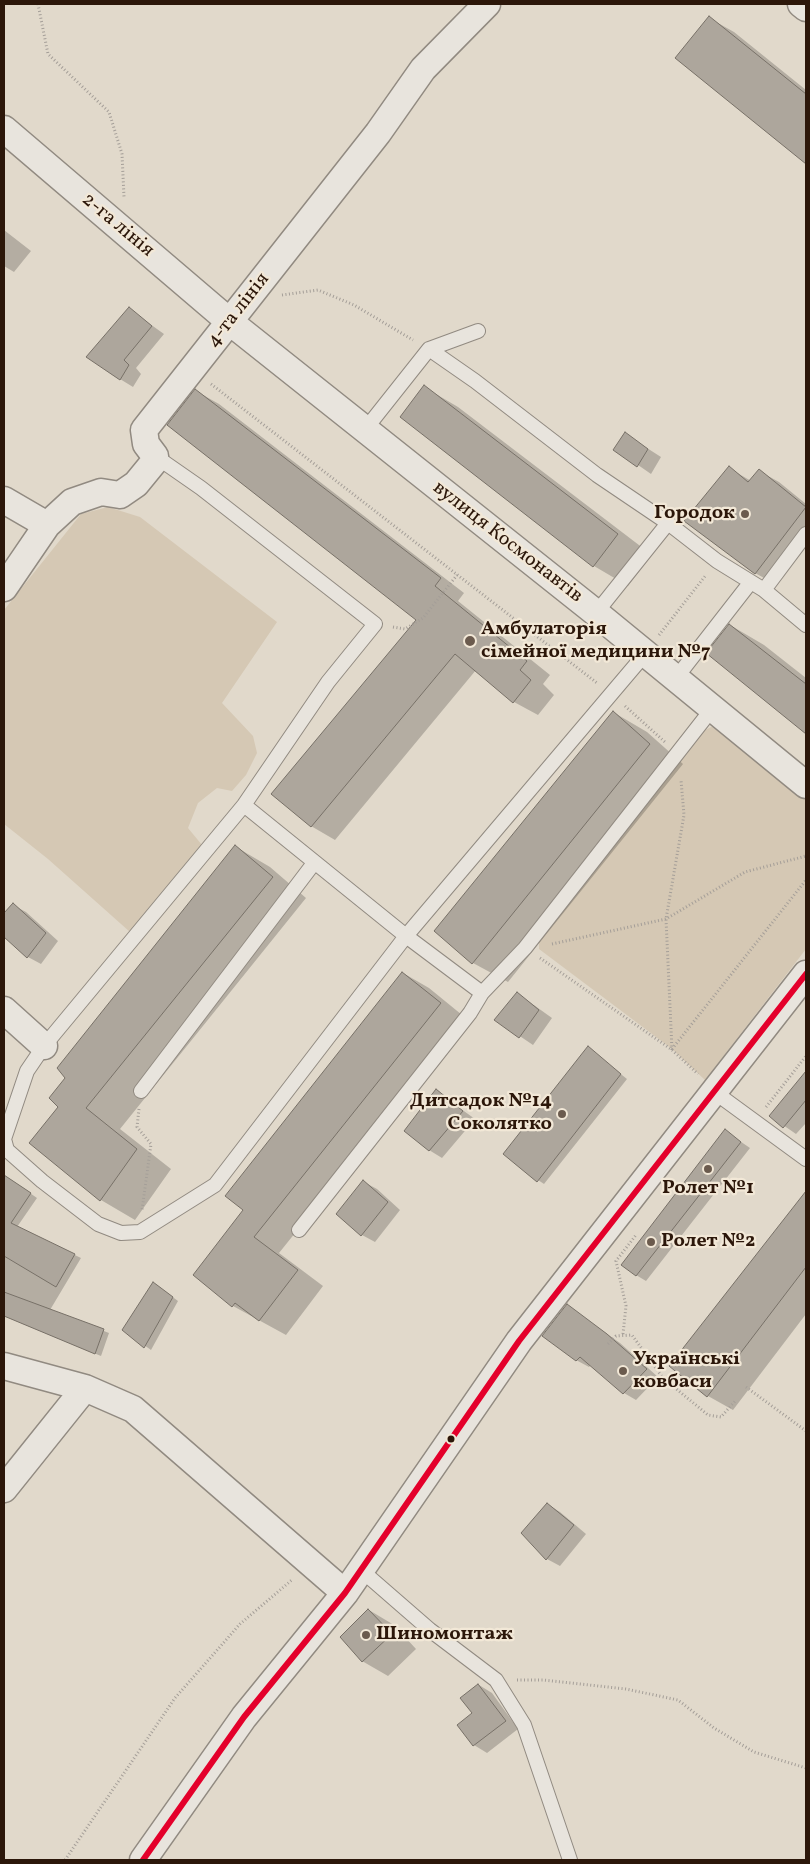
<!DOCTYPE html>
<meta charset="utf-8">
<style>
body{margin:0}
#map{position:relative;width:810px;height:1864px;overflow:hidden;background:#e1d9cb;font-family:Vollkorn,serif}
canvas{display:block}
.frame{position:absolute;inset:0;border:5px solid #2c170a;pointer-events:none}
</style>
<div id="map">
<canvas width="810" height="1864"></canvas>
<div class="frame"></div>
</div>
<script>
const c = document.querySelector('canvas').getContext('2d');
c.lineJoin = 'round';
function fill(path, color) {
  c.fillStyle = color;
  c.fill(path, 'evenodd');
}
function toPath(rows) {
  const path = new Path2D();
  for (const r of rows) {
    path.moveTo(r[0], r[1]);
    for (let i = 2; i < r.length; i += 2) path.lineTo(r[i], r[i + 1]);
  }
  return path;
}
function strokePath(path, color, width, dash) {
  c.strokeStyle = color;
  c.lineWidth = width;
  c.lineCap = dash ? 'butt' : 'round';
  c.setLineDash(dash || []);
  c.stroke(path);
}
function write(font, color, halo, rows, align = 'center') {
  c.font = font + ' Vollkorn,serif';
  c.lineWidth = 4.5;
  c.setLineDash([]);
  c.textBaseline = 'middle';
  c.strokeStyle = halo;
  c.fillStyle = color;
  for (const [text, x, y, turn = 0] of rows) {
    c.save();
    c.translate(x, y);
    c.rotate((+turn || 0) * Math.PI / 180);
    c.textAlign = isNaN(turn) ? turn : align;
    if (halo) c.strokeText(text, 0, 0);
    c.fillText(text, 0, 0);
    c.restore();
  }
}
const green = toPath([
 [108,507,140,517,277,622,222,703,253,736,257,753,246,775,232,791,217,788,198,803,188,828,202,845,130,932,48,859,4,824,4,610,81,514],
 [713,726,721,727,806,798,806,949,705,1080,672,1049,539,949,539,938,701,732]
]);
const shadow = toPath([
 [709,18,734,32,806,90,806,162,677,58],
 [4,230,31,251,14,272,4,266],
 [129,309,164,334,136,368,141,374,133,387,120,379],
 [424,387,458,407,652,555,628,586,594,566],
 [196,391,219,404,464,593,458,601,550,675,543,684,554,695,538,715,514,702,476,670,335,840,311,826,418,620],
 [625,434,661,457,651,474,615,449],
 [729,468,751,481,759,471,779,482,806,504,806,543,775,584,755,573],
 [730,625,764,645,806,678,806,731,802,729],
 [613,712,647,732,683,764,508,982,473,963],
 [236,847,270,867,306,898,120,1129,171,1169,135,1220,101,1200,30,1143,59,1106],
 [13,905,26,912,58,941,41,964,28,957,4,935,4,915],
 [403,973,429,988,467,1019,279,1253,323,1286,286,1335,233,1306,245,1210],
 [517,993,552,1018,533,1045,496,1020],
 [588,1048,627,1079,544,1184,538,1180],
 [806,1073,806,1123,796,1134,770,1116],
 [436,1091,475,1119,442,1158,429,1150],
 [725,1131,750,1148,646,1281,636,1275],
 [4,1175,37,1198,17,1227,81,1258,50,1310,109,1333,101,1356,4,1316],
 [364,1182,377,1189,400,1210,375,1242,362,1235],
 [797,1205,806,1210,806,1314,733,1410,708,1396],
 [159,1287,178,1301,151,1350,123,1330],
 [567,1306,620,1343,658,1377,636,1400,624,1393,591,1365,589,1367,576,1360],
 [547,1504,560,1512,586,1534,560,1566,547,1559],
 [369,1610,394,1625,416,1649,388,1676,362,1661],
 [479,1685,492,1693,518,1729,487,1753,474,1745,474,1714]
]);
const building = toPath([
 [709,16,806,94,806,164,675,58,709,16],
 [129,307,152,326,124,360,129,365,120,380,86,357,129,307],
 [424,385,618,534,593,567,400,417,424,385],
 [195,389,441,578,435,586,527,661,520,670,531,680,513,703,455,654,311,827,271,794,416,620,167,425,195,389],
 [625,432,648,449,637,467,613,450,625,432],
 [729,466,748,482,759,469,806,507,755,574,684,521,729,466],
 [729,624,806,684,806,734,706,653,729,624],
 [613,711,650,744,472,964,434,931,613,711],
 [235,845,273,877,86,1108,137,1149,100,1201,29,1143,58,1107,49,1098,65,1078,57,1068,235,845],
 [13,903,46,933,27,958,4,937,4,913,13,903],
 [402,972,441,1003,254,1237,298,1270,259,1321,235,1303,232,1307,193,1275,243,1210,225,1196,402,972],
 [517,992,539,1010,519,1038,494,1020,517,992],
 [588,1046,621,1074,537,1182,503,1154,588,1046],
 [806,1071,806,1100,783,1128,769,1116,806,1071],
 [436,1089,463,1111,429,1151,404,1131,436,1089],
 [725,1129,741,1142,636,1276,621,1265,725,1129],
 [4,1175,31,1193,11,1223,75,1254,56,1287,4,1256,4,1175],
 [363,1180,388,1202,361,1236,336,1214,363,1180],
 [806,1191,806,1267,707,1397,669,1366,806,1191],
 [153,1282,173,1297,144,1348,122,1330,153,1282],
 [4,1292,104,1329,95,1354,4,1316,4,1292],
 [567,1304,607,1334,647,1369,623,1394,580,1357,576,1361,542,1336,567,1304],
 [547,1503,574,1525,546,1560,521,1533,547,1503],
 [368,1609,392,1634,362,1662,340,1637,368,1609],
 [478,1684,506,1721,473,1746,457,1725,472,1713,460,1698,478,1684]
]);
const path = toPath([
 [38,4,48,54,109,112,122,154,124,197],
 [282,295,318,290,354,305,413,340],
 [211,384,597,683],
 [393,627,405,629,423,618,457,575],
 [659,635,706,575],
 [625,706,665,742],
 [552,944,666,919,745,872,806,856],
 [540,958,672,1050,698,1074],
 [672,1049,806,880],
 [672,1050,666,919,684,815,681,780],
 [766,1107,806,1056],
 [139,1109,137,1127,151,1144,142,1210],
 [623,1334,626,1306,616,1261,636,1235],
 [608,1344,616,1336,632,1335,663,1378,708,1415,721,1417,736,1400],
 [746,1387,806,1431],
 [517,1680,543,1680,626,1689,678,1700,714,1728,754,1752,806,1768],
 [65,1860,175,1698,240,1624,293,1579]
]);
const lane = toPath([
 [429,349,478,331],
 [364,431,429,349,475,381,597,475,668,523,717,561,764,590,806,625],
 [155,456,201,488,375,624,328,682,244,805,44,1046,27,1071,4,1139,7,1150,42,1181,98,1224,121,1233,140,1232,215,1185,406,936,645,654],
 [764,590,806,534],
 [596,613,668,523],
 [676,678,750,583],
 [244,805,406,936,482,993],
 [141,1091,314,863],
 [713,1091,806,1159],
 [299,1230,470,1013,482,993,525,948,712,709],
 [361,1570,430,1630,496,1680,524,1725,570,1860]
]);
const street = toPath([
 [801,4,806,8],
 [4,129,230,322,596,613,806,785],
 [4,500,47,525],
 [4,588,47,525,72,502,101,492,120,495,136,484,154,462,155,456,146,444,144,430,378,133,423,69,487,4],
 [4,1010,44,1046],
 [4,1366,85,1388,133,1409,345,1593],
 [4,1489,85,1388],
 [143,1860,244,1717,345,1593,519,1341,806,974]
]);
const bus1 = toPath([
 [143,1860,244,1717,345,1593,519,1341,806,974]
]);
const markers = [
 [745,514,5,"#6b5b4e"],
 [470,641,6,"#6b5b4e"],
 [562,1114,5,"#6b5b4e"],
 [708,1169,5,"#6b5b4e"],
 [651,1242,5,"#6b5b4e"],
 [623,1371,5,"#6b5b4e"],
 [451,1439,4.5,"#2c170a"],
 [366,1635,5,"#6b5b4e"]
];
const streetNames = [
 ["2-га лінія",117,226,40],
 ["4-та лінія",239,311,-52],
 ["вулиця Космонавтів",507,543,38]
];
const poiNames = [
 ["Городок",735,514,"right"],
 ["Амбулаторія",481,630],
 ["сімейної медицини №7",481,653],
 ["Дитсадок №14",552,1102,"right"],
 ["Соколятко",552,1125,"right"],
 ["Ролет №1",708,1189,"center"],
 ["Ролет №2",661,1242],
 ["Українські",633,1360],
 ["ковбаси",633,1383],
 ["Шиномонтаж",376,1635]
];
fill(green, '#d5c8b4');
fill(shadow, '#0003');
fill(building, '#ada69c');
strokePath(building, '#777067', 1);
strokePath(lane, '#918a81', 16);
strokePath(street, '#918a81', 29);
strokePath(path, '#a49e98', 3, [1, 2.5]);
strokePath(lane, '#e8e4dd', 14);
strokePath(street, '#e8e4dd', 26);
strokePath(bus1, '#e4002b', 6);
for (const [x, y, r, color] of markers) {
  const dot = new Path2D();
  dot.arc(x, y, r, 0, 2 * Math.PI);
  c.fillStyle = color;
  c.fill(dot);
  strokePath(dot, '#f2e8d7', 2);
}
write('20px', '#2c170a', '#f2e8d7', streetNames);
write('bold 20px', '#2c170a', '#f2e8d7', poiNames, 'left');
</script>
